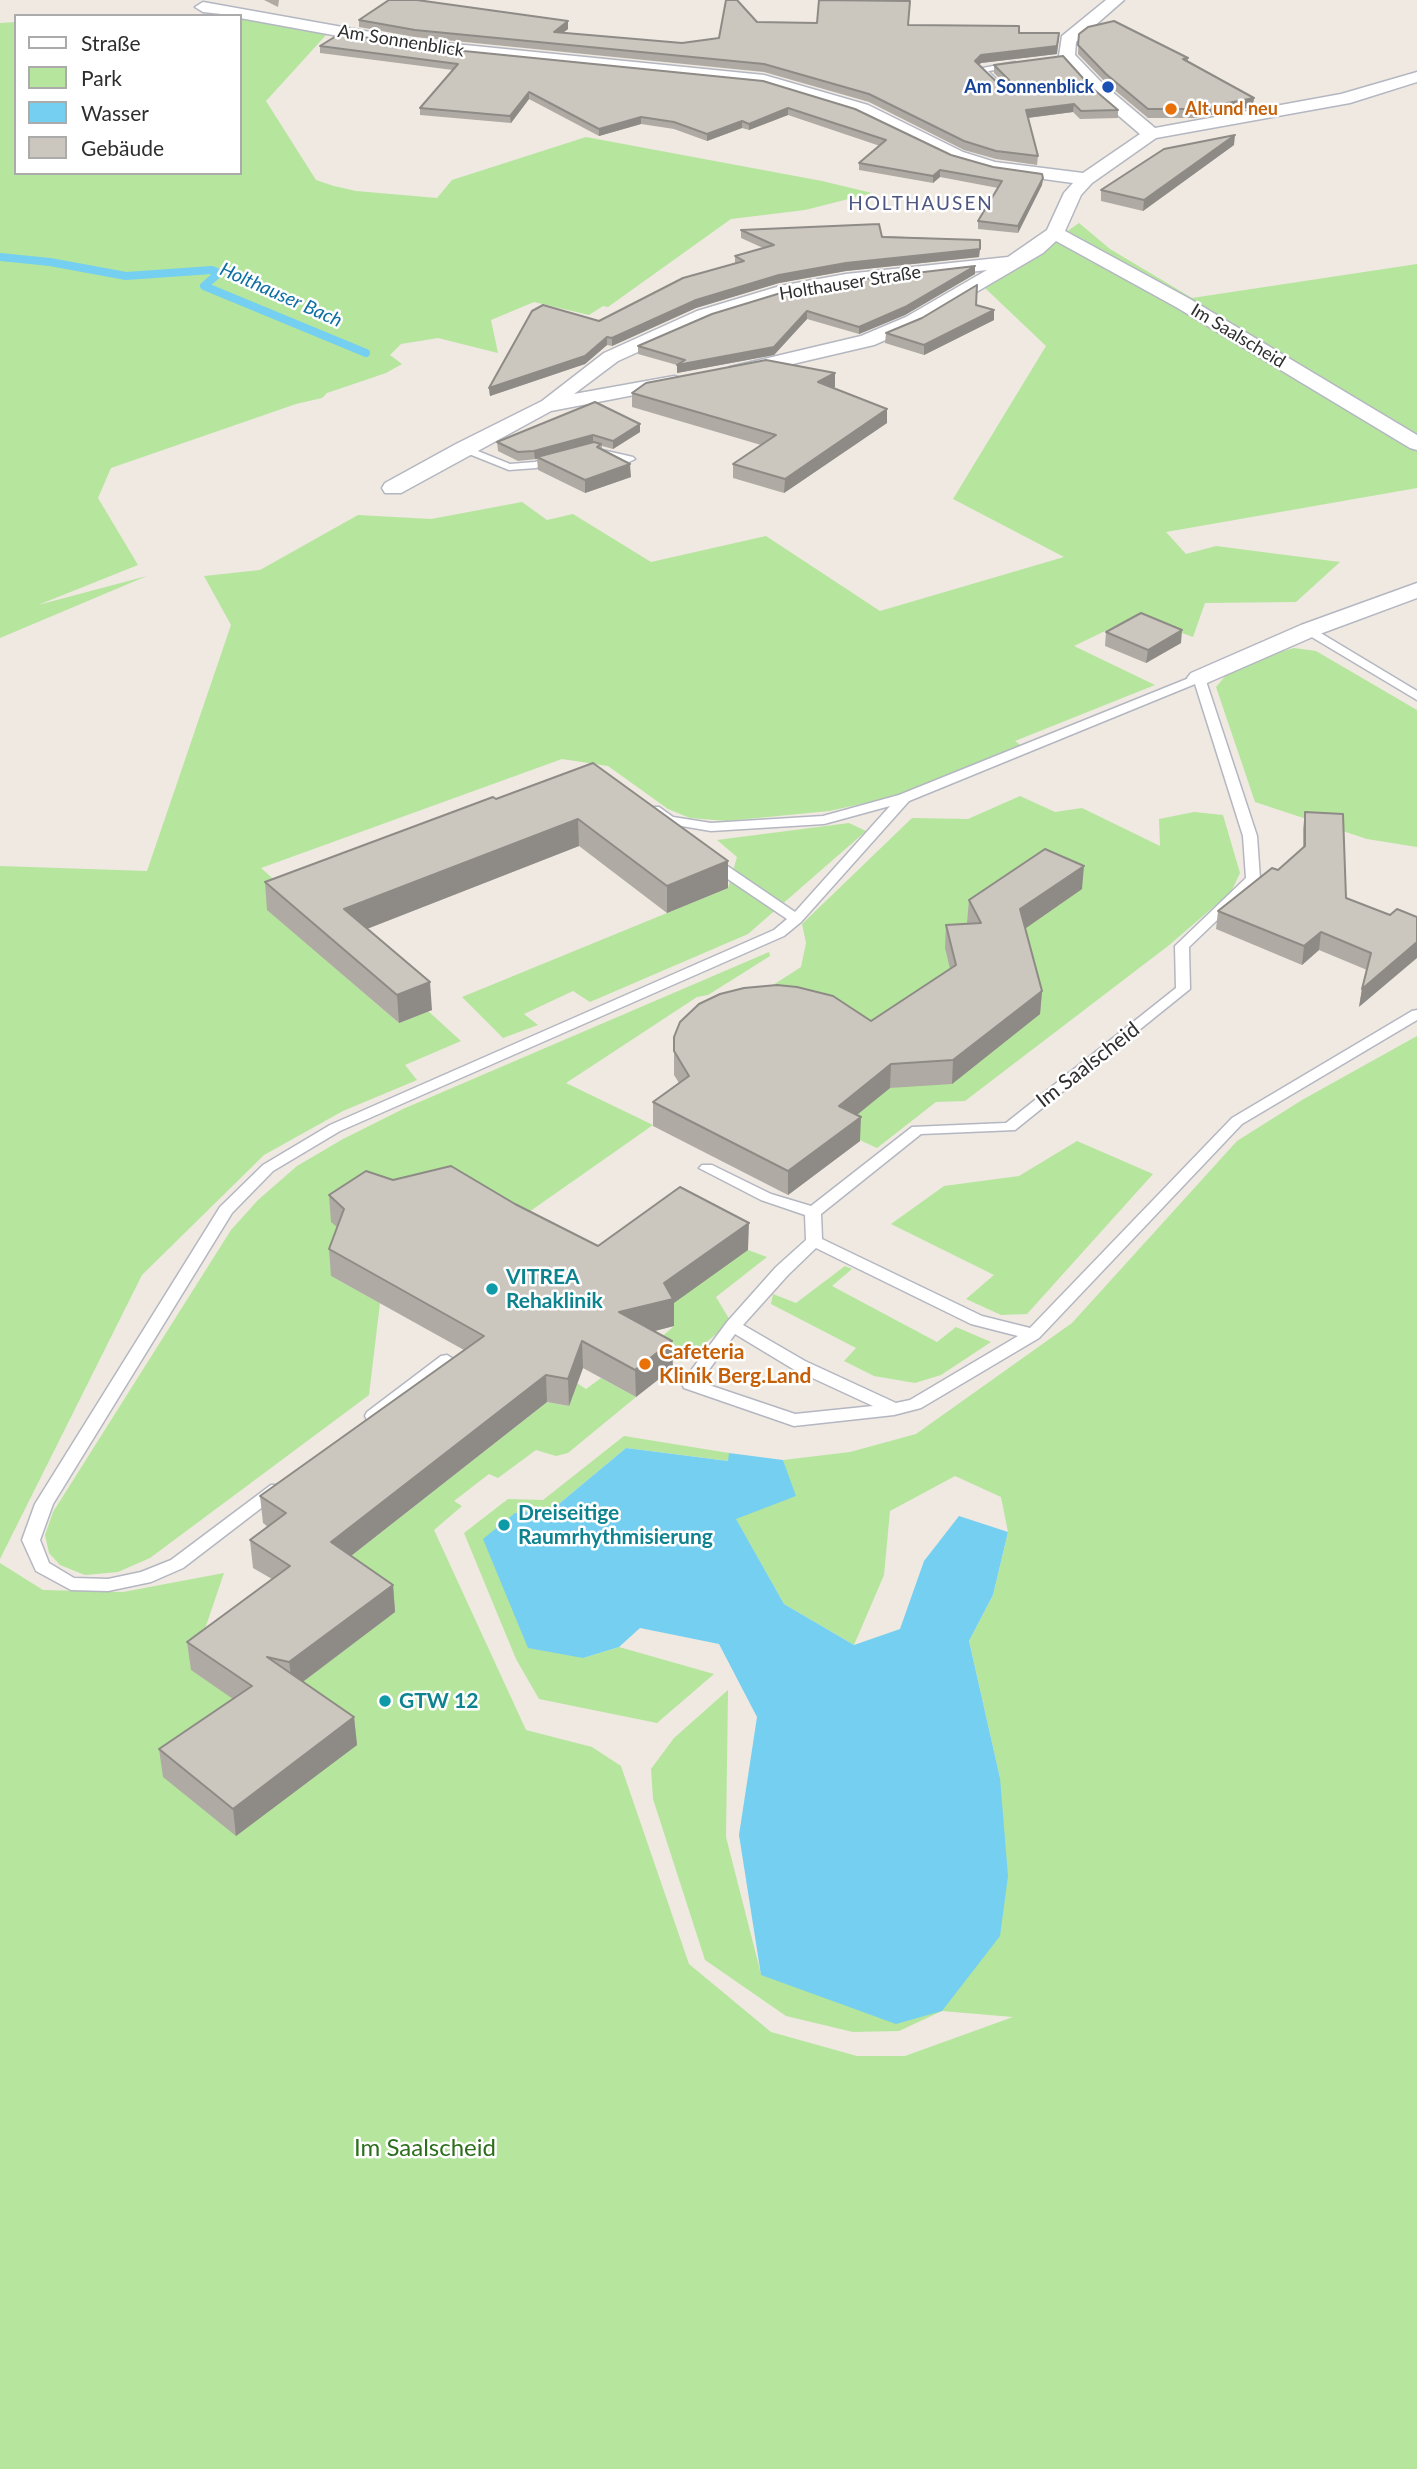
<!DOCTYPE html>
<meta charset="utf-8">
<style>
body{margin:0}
#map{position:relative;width:1417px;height:2469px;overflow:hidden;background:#efe9e1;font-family:Lato,sans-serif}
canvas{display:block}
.legend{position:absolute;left:14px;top:14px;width:228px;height:161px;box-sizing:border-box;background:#fff;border:2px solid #ababab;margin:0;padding:9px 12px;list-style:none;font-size:21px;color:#2e2e2e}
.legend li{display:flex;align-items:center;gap:14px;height:35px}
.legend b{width:35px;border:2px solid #ababab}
</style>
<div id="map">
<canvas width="1417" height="2469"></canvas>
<ul class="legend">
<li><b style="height:9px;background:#fff"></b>Straße</li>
<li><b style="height:19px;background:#b6e59e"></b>Park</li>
<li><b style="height:19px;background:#75cff0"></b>Wasser</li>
<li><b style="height:19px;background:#cbc7bf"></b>Gebäude</li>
</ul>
</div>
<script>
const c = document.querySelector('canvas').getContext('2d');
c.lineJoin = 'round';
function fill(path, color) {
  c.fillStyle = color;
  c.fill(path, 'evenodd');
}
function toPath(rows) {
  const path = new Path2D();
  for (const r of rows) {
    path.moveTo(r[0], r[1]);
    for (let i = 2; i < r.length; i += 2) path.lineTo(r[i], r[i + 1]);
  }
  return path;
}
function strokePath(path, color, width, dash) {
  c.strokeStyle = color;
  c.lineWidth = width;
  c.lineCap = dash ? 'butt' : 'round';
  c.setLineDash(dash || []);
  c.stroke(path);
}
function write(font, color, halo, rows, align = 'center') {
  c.font = font + ' Lato,sans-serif';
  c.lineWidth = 5;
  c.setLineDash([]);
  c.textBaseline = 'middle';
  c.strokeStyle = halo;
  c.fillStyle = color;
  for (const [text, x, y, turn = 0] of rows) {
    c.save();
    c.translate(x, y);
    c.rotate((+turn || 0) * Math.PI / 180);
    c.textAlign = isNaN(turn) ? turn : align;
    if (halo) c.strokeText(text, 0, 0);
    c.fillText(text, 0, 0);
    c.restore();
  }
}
const green = toPath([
 [240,18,327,34,266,101,316,180,334,186,356,191,437,198,452,180,586,137,822,181,872,193,805,210,731,219,608,307,603,306,589,315,534,302,491,320,498,353,438,338,401,344,390,355,402,364,386,373,327,393,322,398,296,404,111,468,98,498,138,565,38,605,147,576,0,638,0,23,16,22,16,173,240,173],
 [1079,223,1110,249,1192,298,1417,264,1417,488,1166,532,1186,554,1216,546,1340,562,1296,602,1205,603,1193,637,1136,616,1074,646,1155,685,1015,741,1023,747,903,795,829,811,727,821,690,818,668,809,608,766,562,759,261,868,296,899,268,910,399,1023,428,1011,461,1041,405,1065,417,1080,343,1111,264,1155,142,1275,0,1559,0,866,147,871,231,625,204,576,260,570,358,515,431,519,522,502,547,520,573,514,651,562,766,536,880,611,1064,557,953,499,1046,346,985,288],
 [1294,648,1316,651,1417,710,1417,847,1367,839,1255,802,1216,687,1227,674,1273,654],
 [1020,796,1055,812,1082,808,1160,846,1159,819,1194,812,1223,815,1240,873,1231,892,1168,946,965,1101,936,1102,877,1148,838,1130,1019,933,1044,872,955,989,867,1048,773,985,801,967,806,943,802,924,912,818,968,819],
 [849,823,866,831,748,934,590,1002,573,991,524,1014,538,1025,503,1038,462,997,728,888,737,857,717,840],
 [769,952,770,956,708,995,697,997,566,1083,653,1125,509,1226,332,1221,346,1236,331,1276,380,1303,369,1395,150,1558,118,1572,85,1575,60,1565,49,1553,45,1535,53,1512,231,1230,258,1200,297,1166,343,1139,403,1109],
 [1417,1036,1417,2469,0,2469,0,1563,43,1590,123,1592,224,1573,191,1670,285,1695,333,1570,547,1402,569,1406,577,1383,586,1389,601,1378,636,1397,568,1453,556,1456,536,1450,498,1478,489,1474,454,1501,462,1506,434,1530,526,1730,592,1747,621,1766,689,1964,771,2032,857,2056,905,2056,1013,2017,942,2011,899,2031,853,2032,786,2016,705,1960,653,1799,651,1769,674,1738,728,1690,726,1837,761,1974,1000,1778,969,1641,993,1595,1008,1532,1001,1497,955,1476,890,1511,884,1575,854,1645,784,1604,735,1518,795,1496,783,1460,850,1452,916,1434,1072,1323,1237,1141,1302,1100],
 [1077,1141,1153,1174,1027,1314,1001,1315,966,1299,994,1275,891,1224,944,1186,1019,1176],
 [748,1250,767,1257,716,1297,731,1322,682,1362,649,1348,674,1326,664,1309],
 [845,1266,852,1269,832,1286,937,1342,956,1327,991,1342,941,1375,915,1383,874,1376,844,1361,856,1348,771,1304,773,1294,796,1303],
 [624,1436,729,1453,729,1461,626,1448,554,1508,515,1513,583,1658,619,1647,714,1674,657,1723,539,1699,516,1659,464,1533,508,1499,543,1500]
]);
const water = toPath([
 [626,1448,728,1461,729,1453,783,1460,796,1496,736,1519,784,1604,854,1645,900,1629,924,1561,959,1516,1008,1532,993,1595,969,1641,1000,1778,1008,1876,1000,1936,942,2011,896,2024,761,1975,739,1835,757,1717,719,1644,640,1628,619,1647,583,1658,528,1648,483,1539,515,1513,554,1508]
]);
const stream = toPath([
 [0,257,50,262,126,276,212,270,219,273,204,286,366,353]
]);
const lane = toPath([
 [1015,62,1019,65,1018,67,988,71,997,80,992,83,977,69,1015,62],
 [463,445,510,464,535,462,557,455,563,458,536,468,509,470,459,450,459,446,463,445],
 [589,447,633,457,635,459,629,462,585,452,585,448,589,447],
 [1309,626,1417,691,1417,700,1305,633,1303,630,1309,626],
 [1199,674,1205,678,1257,836,1260,879,1189,947,1190,989,1015,1130,921,1134,821,1214,822,1239,982,1316,1030,1328,1232,1118,1412,1011,1417,1010,1417,1020,1242,1124,1039,1338,921,1408,894,1415,794,1426,684,1388,682,1384,684,1380,727,1322,776,1267,806,1240,805,1215,761,1200,699,1168,702,1165,712,1165,771,1194,811,1206,912,1127,1006,1123,1176,988,1175,946,1246,878,1243,836,1195,684,909,801,801,922,784,936,340,1131,273,1171,232,1213,53,1504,40,1540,49,1563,74,1578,108,1579,141,1572,171,1560,271,1485,283,1485,286,1489,183,1568,151,1582,108,1591,71,1590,36,1571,22,1540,35,1504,220,1207,263,1165,330,1125,774,930,787,919,713,869,711,866,713,863,723,863,795,912,890,806,824,824,711,831,664,823,649,813,649,807,659,807,673,817,711,823,823,816,899,795,1199,674],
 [816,1248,971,1324,1018,1336,910,1400,896,1403,805,1361,743,1325,788,1275,816,1248],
 [735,1334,793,1369,873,1406,795,1414,700,1382,735,1334],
 [447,1355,455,1360,453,1364,379,1420,367,1420,365,1416,367,1412,441,1356,447,1355]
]);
const street = toPath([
 [1106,0,1124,0,1076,42,1075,55,1104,85,1155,128,1341,94,1417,72,1417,82,1350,103,1156,138,1092,183,1081,195,1065,231,1190,299,1417,435,1417,450,1410,448,1176,307,1056,241,1043,253,920,325,874,345,737,377,730,375,727,371,730,367,861,336,906,317,987,270,846,286,783,297,711,319,618,361,574,394,674,376,681,378,684,382,681,386,551,411,401,493,385,493,382,488,385,483,456,444,542,401,604,353,697,311,780,286,846,274,1008,257,1047,230,1064,193,1073,183,993,172,951,160,856,113,763,85,415,50,240,18,240,16,203,12,195,7,203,2,415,40,764,75,868,105,963,152,995,162,1083,173,1140,134,1092,93,1059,56,1062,36,1106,0],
 [1417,583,1417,598,1317,635,1207,683,1199,685,1191,683,1187,678,1191,673,1301,625,1417,583]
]);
const wall = toPath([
 [264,0,279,0,278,7],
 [359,20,568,21,568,29,562,33,682,43,719,38,757,22,908,25,1019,33,1059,33,1057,54,981,63,979,65,1006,91,1010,89,994,73,994,65,1091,87,1118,110,1118,118,1080,119,1073,112,1028,118,1038,156,1037,165,996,159,964,150,869,102,764,72,415,37,359,27],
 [1079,34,1188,58,1188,62,1253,107,1195,118,1148,118,1106,83,1078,54],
 [320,46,414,46,763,81,951,155,993,167,1043,178,1042,185,1018,233,978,229,978,221,998,188,940,177,933,183,859,170,859,163,880,146,788,115,749,130,742,128,707,141,674,129,641,124,599,136,529,99,511,123,420,115,420,108,453,70,320,53],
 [1234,145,1143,211,1101,201,1101,190],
 [741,230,980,240,979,257,846,271,779,283,696,308,612,346,607,345,585,364,490,396,489,388,599,321,735,264,735,256,763,248,741,238],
 [975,266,975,274,905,315,859,334,807,319,774,355,677,373,677,365,638,354,638,346],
 [976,305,994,310,994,320,924,355,885,343,886,333],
 [835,387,833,388,887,423,784,493,733,478,733,464,761,445,632,407,632,393],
 [640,432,613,449,602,446,602,450,631,477,585,493,538,470,537,459,518,461,498,451,497,442],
 [1106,632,1181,643,1146,663,1105,646],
 [593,763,728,888,667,913,579,846,367,929,432,1010,399,1023,267,910,265,882,496,799],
 [1305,812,1346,898,1390,915,1359,1007,1362,989,1367,970,1319,950,1302,965,1216,929,1218,911,1278,870,1303,848,1303,829],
 [1082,889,1025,928,1042,991,1040,1014,952,1084,890,1088,857,1115,860,1141,788,1195,653,1126,653,1102,679,1083,674,1075,674,1051,871,1021,950,969,945,948,946,925,967,923,969,900],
 [393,1180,515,1204,598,1246,748,1250,673,1303,674,1326,654,1331,673,1368,636,1397,583,1368,569,1406,547,1402,351,1556,393,1585,395,1612,303,1682,354,1717,357,1745,236,1836,163,1777,159,1749,233,1699,191,1670,187,1642,272,1579,253,1568,250,1540,268,1527,263,1523,260,1496,464,1350,331,1276,329,1249,337,1227,331,1222,329,1195]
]);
const shadedWall = toPath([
 [568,21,568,29,554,40,554,32],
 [1059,33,1057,54,981,63,974,69,975,61,981,55],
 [529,92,529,99,511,123,510,116],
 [1254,98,1253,107,1195,118,1196,109],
 [1074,104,1073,112,1026,118,1026,110],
 [788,108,788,115,749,130,749,124],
 [641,117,641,124,599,136,599,129],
 [742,121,742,128,707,141,707,134],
 [1235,135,1234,145,1143,211,1144,200],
 [940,170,940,177,933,183,933,176],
 [1043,178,1042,185,1018,233,1018,226],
 [980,249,979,257,846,271,779,283,696,308,612,346,612,338,696,300,779,275,846,263],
 [975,266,975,274,905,315,859,334,859,327],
 [994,310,994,320,924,355,924,345],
 [807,311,807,319,774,355,677,373,677,365],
 [607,337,607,345,585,364,490,396,489,388],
 [835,373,835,387,818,396,818,382],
 [887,409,887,423,784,493,785,479],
 [640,424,640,432,613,449,613,441],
 [593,435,593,443,537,457,537,459,535,459,534,451],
 [630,464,631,477,585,493,585,480],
 [1182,630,1181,643,1146,663,1148,650],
 [578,819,579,846,346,937,344,909],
 [728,861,728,888,667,913,667,886],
 [1084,866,1082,889,1019,933,1020,909],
 [1321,932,1319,950,1302,965,1304,946],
 [1417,942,1417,958,1359,1007,1362,989],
 [430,982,432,1010,399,1023,397,995],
 [1042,991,1040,1014,952,1084,953,1060],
 [891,1064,890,1088,838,1130,839,1106],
 [861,1117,860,1141,788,1195,788,1171],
 [749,1223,748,1250,674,1303,674,1326,620,1340,619,1312],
 [582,1341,583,1368,569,1406,568,1379],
 [672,1341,673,1368,636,1397,635,1370],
 [546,1375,547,1402,333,1570,331,1542],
 [393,1585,395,1612,293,1689,289,1662],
 [354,1717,357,1745,236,1836,233,1809]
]);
const building = toPath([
 [389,0,417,0,568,21,554,32,682,43,719,38,726,0,737,0,757,22,817,23,819,0,910,1,908,25,1019,26,1019,33,1059,33,1057,46,981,55,975,61,1006,91,1013,88,1013,84,994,65,1063,56,1091,87,1118,110,1081,111,1074,104,1026,110,1038,156,996,151,964,141,869,94,764,64,415,30,359,20,389,0],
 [1114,21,1188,58,1183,59,1254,98,1196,109,1148,109,1106,74,1078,45,1079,34,1088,27,1114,21],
 [341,33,414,46,763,81,855,109,951,155,993,167,1042,174,1043,178,1018,226,978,221,1002,181,940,170,933,176,859,163,886,140,788,108,749,124,742,121,707,134,674,122,641,117,599,129,529,92,510,116,420,108,458,64,320,46,341,33],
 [1235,135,1144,200,1101,190,1164,149,1235,135],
 [879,224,882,237,980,240,980,249,846,263,779,275,696,300,612,338,607,337,585,356,489,388,532,311,543,305,599,321,683,278,744,261,735,256,774,245,741,230,879,224],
 [975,266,905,307,859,327,807,311,774,347,677,365,685,360,638,346,712,314,784,292,847,281,975,266],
 [977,285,976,305,994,310,924,345,886,333,922,318,977,285],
 [766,360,835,373,818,382,887,409,785,479,733,464,776,435,632,393,646,383,766,360],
 [595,402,640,424,613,441,593,435,534,451,518,452,497,442,595,402],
 [594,442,601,444,597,447,630,464,585,480,537,457,594,442],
 [1141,613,1182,630,1148,650,1106,632,1141,613],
 [593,763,728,861,667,886,578,819,344,909,430,982,397,995,265,882,493,797,496,799,593,763],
 [1305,812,1343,814,1346,898,1390,915,1397,909,1417,917,1417,942,1362,989,1371,953,1321,932,1304,946,1218,911,1272,868,1278,870,1305,846,1305,812],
 [1045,849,1084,866,1020,909,1042,991,953,1060,891,1064,839,1106,861,1117,788,1171,653,1102,689,1076,674,1051,674,1037,680,1022,699,1004,720,994,744,988,777,985,797,987,833,996,871,1021,956,965,946,925,981,923,969,900,1045,849],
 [451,1166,515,1204,598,1246,680,1187,749,1223,664,1283,673,1299,619,1312,672,1341,635,1370,582,1341,568,1379,546,1375,331,1542,393,1585,289,1662,267,1657,354,1717,233,1809,159,1749,252,1686,187,1642,290,1566,250,1540,286,1513,260,1496,484,1336,329,1249,344,1209,329,1195,366,1171,393,1180,451,1166]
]);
const markers = [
 [1108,87,7,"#1a4fb4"],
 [1171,109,7,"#e8710a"],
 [492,1289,7,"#0f9aa8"],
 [645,1364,7,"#e8710a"],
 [504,1525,7,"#0f9aa8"],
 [385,1701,7,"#0f9aa8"]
];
const farStreetnames = [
 ["Am Sonnenblick",401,41,9],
 ["Holthauser Straße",850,283,-9],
 ["Im Saalscheid",1238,336,31]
];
const farTransitnames = [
 ["Am Sonnenblick",1094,87]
];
const farFoodnames = [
 ["Alt und neu",1185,109]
];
const farNeighbourhoodnames = [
 ["HOLTHAUSEN",921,204]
];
const farWaternames = [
 ["Holthauser Bach",281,295,24]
];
const streetNames = [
 ["Im Saalscheid",1088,1065,-38]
];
const cultureNames = [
 ["VITREA",506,1277],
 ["Rehaklinik",506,1301],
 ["Dreiseitige",518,1513],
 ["Raumrhythmisierung",518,1537],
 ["GTW 12",399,1701]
];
const foodNames = [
 ["Cafeteria",659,1352],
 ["Klinik Berg.Land",659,1376]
];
const nearParknames = [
 ["Im Saalscheid",425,2148]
];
fill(green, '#b6e59e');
fill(water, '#75cff0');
strokePath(stream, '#75cff0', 8);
strokePath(lane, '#b4b7c1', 3);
strokePath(street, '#b4b7c1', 3);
fill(lane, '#fff');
fill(street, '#fff');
fill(wall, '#afaba4');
fill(shadedWall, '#8e8b86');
fill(building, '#cbc7bf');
strokePath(building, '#8e8b86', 2);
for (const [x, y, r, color] of markers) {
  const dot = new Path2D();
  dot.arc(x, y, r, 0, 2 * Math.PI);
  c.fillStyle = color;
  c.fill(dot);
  strokePath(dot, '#fff', 2.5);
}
write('18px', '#2e2e2e', '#fff', farStreetnames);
write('bold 18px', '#164399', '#fff', farTransitnames, 'right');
write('bold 18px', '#c56008', '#fff', farFoodnames, 'left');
c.letterSpacing = '2px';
write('19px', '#4d5680', '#fff', farNeighbourhoodnames);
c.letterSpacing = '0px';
write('italic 19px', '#0d6fa3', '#fff', farWaternames);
write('21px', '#2e2e2e', '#fff', streetNames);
write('bold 21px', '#0d838f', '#fff', cultureNames, 'left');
write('bold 21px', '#c56008', '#fff', foodNames, 'left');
write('24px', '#2c6e1b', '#fff', nearParknames);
</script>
